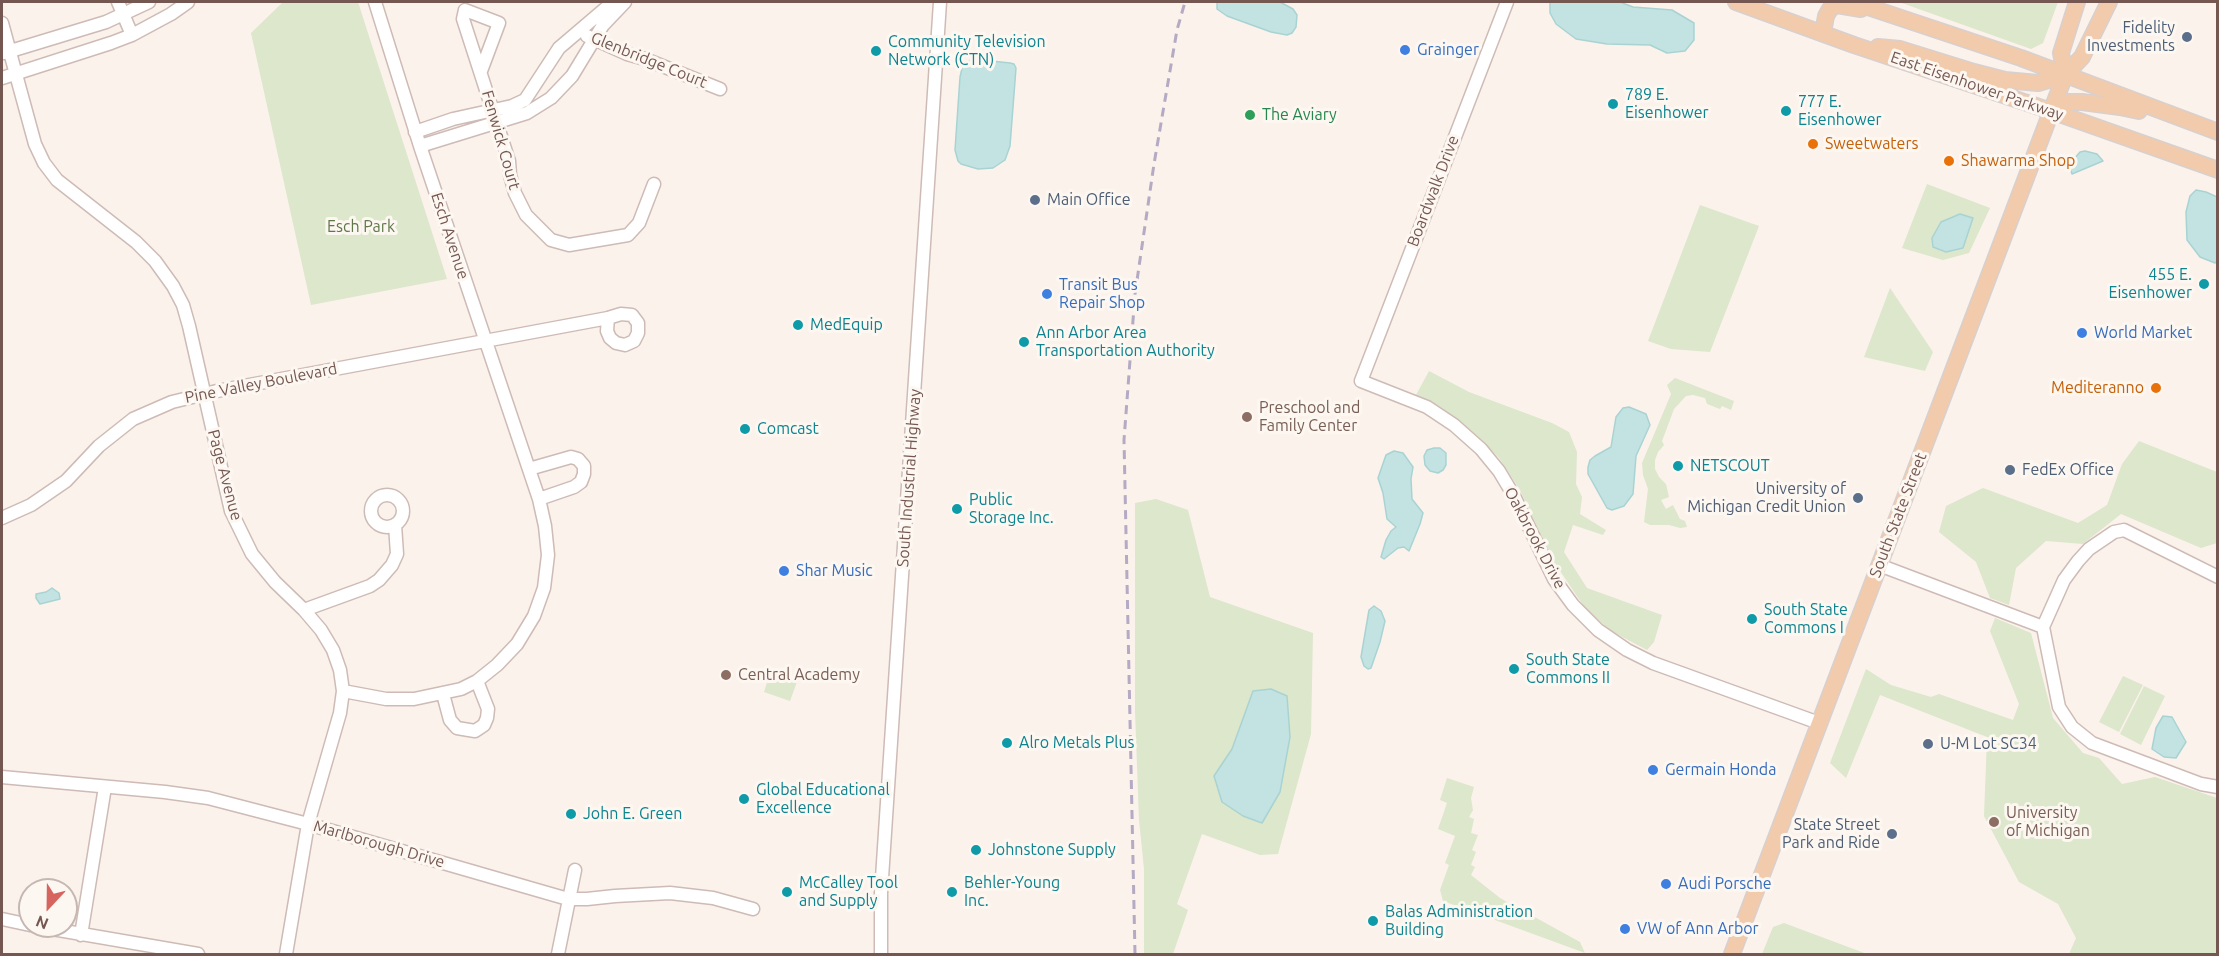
<!DOCTYPE html>
<style>
body{margin:0}
#map{position:relative;width:2219px;height:956px;overflow:hidden;background:#fbf2ec;font-family:Ubuntu,sans-serif}
canvas{display:block}
.frame{position:absolute;inset:0;border:3px solid #745751;pointer-events:none}
.north{position:absolute;left:18px;top:878px;width:60px;height:60px;box-sizing:border-box;background:#fdf7f2;border:2px solid #c6b7b2;border-radius:50%;rotate:202deg;font-size:16px;font-weight:700;line-height:24px;text-align:center;color:#745751}
.north::after{content:'';display:block;margin:auto;width:21px;height:27px;background:#d6655f;clip-path:polygon(50% 0,100% 100%,50% 72%,0 100%)}
</style>
<div id="map">
<canvas width="2219" height="956"></canvas>
<div class="frame"></div>
<div class="north">N</div>
</div>
<script>
const c = document.querySelector('canvas').getContext('2d');
c.lineJoin = 'round';
function fill(path, color) {
  c.fillStyle = color;
  c.fill(path, 'evenodd');
}
function toPath(rows) {
  const path = new Path2D();
  for (const r of rows) {
    if (r.length === 3) {
      path.moveTo(r[0] + r[2], r[1]);
      path.arc(r[0], r[1], r[2], 0, 2 * Math.PI);
      continue;
    }
    path.moveTo(r[0], r[1]);
    for (let i = 2; i < r.length; i += 2) path.lineTo(r[i], r[i + 1]);
  }
  return path;
}
function strokePath(path, color, width, dash) {
  c.strokeStyle = color;
  c.lineWidth = width;
  c.lineCap = dash ? 'butt' : 'round';
  c.setLineDash(dash || []);
  c.stroke(path);
}
function write(font, color, halo, rows, align = 'center') {
  c.font = font + ' Ubuntu,sans-serif';
  c.lineWidth = 6;
  c.setLineDash([]);
  c.textBaseline = 'middle';
  c.strokeStyle = halo;
  c.fillStyle = color;
  for (const [text, x, y, turn = 0] of rows) {
    c.save();
    c.translate(x, y);
    c.rotate((+turn || 0) * Math.PI / 180);
    c.textAlign = isNaN(turn) ? turn : align;
    if (halo) c.strokeText(text, 0, 0);
    c.fillText(text, 0, 0);
    c.restore();
  }
}
const green = toPath([
 [283,2,358,2,447,279,311,305,251,33],
 [1899,2,2058,2,2043,43,2031,49],
 [1927,184,1990,208,1969,253,1943,260,1902,248],
 [1700,205,1759,226,1710,352,1671,349,1648,341],
 [1890,288,1933,352,1925,371,1864,357],
 [1429,371,1469,392,1552,423,1569,432,1577,452,1576,484,1582,497,1580,514,1606,530,1603,535,1573,525,1564,552,1587,588,1662,615,1654,642,1647,650,1611,631,1585,608,1552,559,1520,490,1499,458,1474,433,1439,406,1416,395],
 [1675,378,1734,401,1731,410,1722,406,1720,409,1707,404,1705,398,1693,395,1686,396,1674,409,1662,441,1664,445,1658,452,1655,460,1655,469,1659,477,1666,484,1669,497,1661,500,1666,509,1673,505,1680,519,1685,521,1687,527,1680,528,1669,525,1650,525,1644,522,1648,489,1643,475,1642,463,1671,394,1667,385],
 [2139,441,2217,472,2217,543,2201,548,2121,514,2083,544,2046,541,2016,568,2009,605,1990,598,1976,562,1939,532,1946,506,1983,488,2078,523,2107,505,2122,464],
 [1156,499,1188,510,1210,597,1313,633,1311,734,1278,854,1260,855,1202,834,1177,904,1188,910,1173,954,1144,954,1144,869,1139,820,1135,711,1135,503],
 [1995,618,2031,633,2053,718,2083,753,2099,758,2122,784,2155,777,2217,798,2217,954,2069,954,2076,938,2058,904,2019,882,1984,816,1987,737,1880,695,1846,778,1830,763,1866,669,1891,685,1931,697,1939,694,2013,720,2019,704,1990,631],
 [771,670,798,679,790,701,764,692],
 [2123,676,2143,685,2119,732,2099,722],
 [2144,686,2165,696,2141,745,2120,734],
 [1447,778,1474,787,1471,798,1473,810,1469,817,1474,819,1471,833,1478,835,1472,850,1476,852,1471,865,1475,867,1471,875,1500,898,1580,942,1585,953,1443,901,1440,890,1449,865,1445,863,1455,836,1438,829,1447,803,1440,800],
 [1784,923,1867,954,1762,954,1773,927]
]);
const water = toPath([
 [1217,2,1280,2,1293,9,1297,15,1296,27,1292,33,1287,35,1271,32,1227,16,1217,9,1217,2],
 [1550,2,1620,2,1633,7,1672,10,1694,23,1694,40,1685,51,1667,53,1650,45,1607,44,1576,39,1556,24,1550,13,1550,2],
 [973,59,1010,63,1014,64,1016,68,1010,146,1005,160,993,168,978,169,961,164,958,161,955,150,960,77,963,64,973,59],
 [2085,151,2097,154,2103,161,2072,174,2071,171,2074,159,2080,152,2085,151],
 [2196,190,2206,192,2217,197,2218,260,2215,263,2200,257,2187,240,2186,212,2190,196,2196,190],
 [1960,214,1973,218,1963,248,1946,252,1933,247,1932,238,1941,222,1960,214],
 [1629,407,1646,414,1650,425,1636,456,1633,494,1624,506,1612,510,1607,508,1588,474,1588,467,1590,460,1595,456,1611,447,1616,417,1623,408,1629,407],
 [1434,448,1440,448,1446,453,1446,465,1443,470,1438,473,1430,471,1425,465,1424,456,1427,450,1434,448],
 [1394,451,1403,453,1413,467,1411,479,1412,499,1423,513,1420,524,1409,551,1404,547,1398,548,1384,559,1381,557,1386,540,1391,531,1396,527,1387,519,1383,493,1378,478,1386,455,1394,451],
 [52,588,59,593,60,599,40,604,36,598,36,594,46,592,52,588],
 [1374,606,1381,611,1385,621,1380,642,1371,668,1368,669,1364,666,1361,657,1369,610,1374,606],
 [1271,689,1287,696,1290,737,1280,792,1262,823,1243,816,1222,802,1214,776,1232,749,1253,691,1271,689],
 [2163,716,2172,717,2186,742,2176,758,2164,757,2152,749,2156,728,2163,716]
]);
const minor = toPath([
 [118,2,132,35],
 [1507,2,1361,381,1427,407,1454,425,1481,449,1499,471,1514,496,1554,579,1573,605,1598,630,1627,650,1653,663,1819,723],
 [2,23,35,144,44,163,57,180,136,242,155,261,173,286,183,305,189,326,231,511,252,554,275,582,304,610,321,630,333,650,340,670,343,691,340,713,308,824,286,954],
 [587,36,627,54,645,59,720,89],
 [4,53,106,22,149,2],
 [481,71,499,23,465,10,463,19,509,161,510,175,515,193,526,215,551,240,569,245,628,235,639,223,654,184],
 [2,78,111,43,132,35,171,14,188,2],
 [415,132,453,119,512,106,525,100,559,48,613,2],
 [420,146,527,113,551,98,572,76,603,25,625,2],
 [529,469,571,457,578,459,584,466,584,474,581,482,574,487,539,499],
 [387,511,16],
 [2,518,31,505,66,481,99,446,133,419,172,402,217,391,608,318,621,314,632,315,638,323,638,333,634,341,625,345,616,343,610,338,607,331,608,318],
 [1879,565,2043,627],
 [2218,577,2124,530,2114,532,2089,549,2078,561,2064,580,2043,627,2059,707,2072,727,2092,743,2201,784,2218,787],
 [304,610,370,586,379,580,392,565,397,554,395,525],
 [343,691,386,699,414,699,461,689,477,681,497,665,517,644,534,616,544,588,548,555,545,526,539,499,420,146,375,2],
 [443,694,450,720,457,728,475,731,484,725,487,718,488,709,477,681],
 [2,777,165,792,208,798,308,824,568,899,587,899,615,896,670,893,713,898,753,909],
 [2,919,30,925],
 [35,926,198,954],
 [81,935,105,787],
 [558,954,575,870],
 [881,954,881,893,940,2]
]);
const major = toPath([
 [1736,2,1854,45,2051,111,2218,170],
 [1853,2,2021,58,2218,132],
 [1823,33,1826,16,1830,9,1837,5,1861,9],
 [1878,47,1900,49,1974,72,2005,80,2038,83,2065,75],
 [2065,75,2061,53,2077,2],
 [2051,111,2069,102,2082,102,2120,107,2139,111],
 [1732,954,2065,75,2082,57,2109,2]
]);
const rail = toPath([
 [1135,954,1124,440,1135,294,1154,164,1177,30,1185,2]
]);
const markers = [
 [2187,37,6,"#5c6f8a"],
 [1405,50,6,"#3f7fe0"],
 [876,51,6,"#0f9aa8"],
 [1613,104,6,"#0f9aa8"],
 [1786,111,6,"#0f9aa8"],
 [1250,115,6,"#2e9e5b"],
 [1813,144,6,"#e8710a"],
 [1949,161,6,"#e8710a"],
 [1035,200,6,"#5c6f8a"],
 [2204,284,6,"#0f9aa8"],
 [1047,294,6,"#3f7fe0"],
 [798,325,6,"#0f9aa8"],
 [2082,333,6,"#3f7fe0"],
 [1024,342,6,"#0f9aa8"],
 [2156,388,6,"#e8710a"],
 [1247,417,6,"#8d6e63"],
 [745,429,6,"#0f9aa8"],
 [1678,466,6,"#0f9aa8"],
 [2010,470,6,"#5c6f8a"],
 [1858,498,6,"#5c6f8a"],
 [957,509,6,"#0f9aa8"],
 [784,571,6,"#3f7fe0"],
 [1752,619,6,"#0f9aa8"],
 [1514,669,6,"#0f9aa8"],
 [726,675,6,"#8d6e63"],
 [1007,743,6,"#0f9aa8"],
 [1928,744,6,"#5c6f8a"],
 [1653,770,6,"#3f7fe0"],
 [744,799,6,"#0f9aa8"],
 [571,814,6,"#0f9aa8"],
 [1994,822,6,"#8d6e63"],
 [1892,834,6,"#5c6f8a"],
 [976,850,6,"#0f9aa8"],
 [1666,884,6,"#3f7fe0"],
 [787,892,6,"#0f9aa8"],
 [952,892,6,"#0f9aa8"],
 [1373,921,6,"#0f9aa8"],
 [1625,929,6,"#3f7fe0"]
];
const serviceNames = [
 ["Fidelity",2175,28],
 ["Investments",2175,46],
 ["Main Office",1047,200,"left"],
 ["FedEx Office",2022,470,"left"],
 ["University of",1846,489],
 ["Michigan Credit Union",1846,507],
 ["U-M Lot SC34",1940,744,"left"],
 ["State Street",1880,825],
 ["Park and Ride",1880,843]
];
const cultureNames = [
 ["Community Television",888,42],
 ["Network (CTN)",888,60],
 ["789 E.",1625,95],
 ["Eisenhower",1625,113],
 ["777 E.",1798,102],
 ["Eisenhower",1798,120],
 ["455 E.",2192,275,"right"],
 ["Eisenhower",2192,293,"right"],
 ["MedEquip",810,325],
 ["Ann Arbor Area",1036,333],
 ["Transportation Authority",1036,351],
 ["Comcast",757,429],
 ["NETSCOUT",1690,466],
 ["Public",969,500],
 ["Storage Inc.",969,518],
 ["South State",1764,610],
 ["Commons I",1764,628],
 ["South State",1526,660],
 ["Commons II",1526,678],
 ["Alro Metals Plus",1019,743],
 ["Global Educational",756,790],
 ["Excellence",756,808],
 ["John E. Green",583,814],
 ["Johnstone Supply",988,850],
 ["McCalley Tool",799,883],
 ["and Supply",799,901],
 ["Behler-Young",964,883],
 ["Inc.",964,901],
 ["Balas Administration",1385,912],
 ["Building",1385,930]
];
const shopNames = [
 ["Grainger",1417,50],
 ["Transit Bus",1059,285],
 ["Repair Shop",1059,303],
 ["World Market",2094,333],
 ["Shar Music",796,571],
 ["Germain Honda",1665,770],
 ["Audi Porsche",1678,884],
 ["VW of Ann Arbor",1637,929]
];
const streetNames = [
 ["Glenbridge Court",649,60,22],
 ["East Eisenhower Parkway",1977,86,19],
 ["Fenwick Court",501,140,74],
 ["Boardwalk Drive",1433,191,-69],
 ["Esch Avenue",450,236,72],
 ["Pine Valley Boulevard",261,383,-11],
 ["Page Avenue",225,475,75],
 ["South Industrial Highway",909,478,-86],
 ["South State Street",1898,515,-69],
 ["Oakbrook Drive",1535,538,62],
 ["Marlborough Drive",379,844,16]
];
const leisureNames = [
 ["The Aviary",1262,115]
];
const foodNames = [
 ["Sweetwaters",1825,144],
 ["Shawarma Shop",1961,161],
 ["Mediteranno",2144,388,"right"]
];
const parkNames = [
 ["Esch Park",361,227]
];
const educationNames = [
 ["Preschool and",1259,408],
 ["Family Center",1259,426],
 ["Central Academy",738,675],
 ["University",2006,813],
 ["of Michigan",2006,831]
];
fill(green, '#dce7cb');
fill(water, '#c2e3e2');
strokePath(water, '#a9d3d3', 1.5);
strokePath(minor, '#cebbb5', 15);
strokePath(major, '#d8d0ce', 18);
strokePath(minor, '#fff', 12);
strokePath(major, '#f1cbac', 15);
strokePath(rail, '#b4aac4', 3, [9, 6]);
for (const [x, y, r, color] of markers) {
  const dot = new Path2D();
  dot.arc(x, y, r, 0, 2 * Math.PI);
  c.fillStyle = color;
  c.fill(dot);
  strokePath(dot, '#fdf7f2', 2);
}
write('16px', '#4e5e75', '#fdf7f2', serviceNames, 'right');
write('16px', '#0d838f', '#fdf7f2', cultureNames, 'left');
write('16px', '#366cbe', '#fdf7f2', shopNames, 'left');
write('16px', '#745751', '#fdf7f2', streetNames);
write('16px', '#27864d', '#fdf7f2', leisureNames, 'left');
write('16px', '#c56008', '#fdf7f2', foodNames, 'left');
write('16px', '#5f784a', '#fdf7f2', parkNames);
write('16px', '#785e54', '#fdf7f2', educationNames, 'left');
</script>
